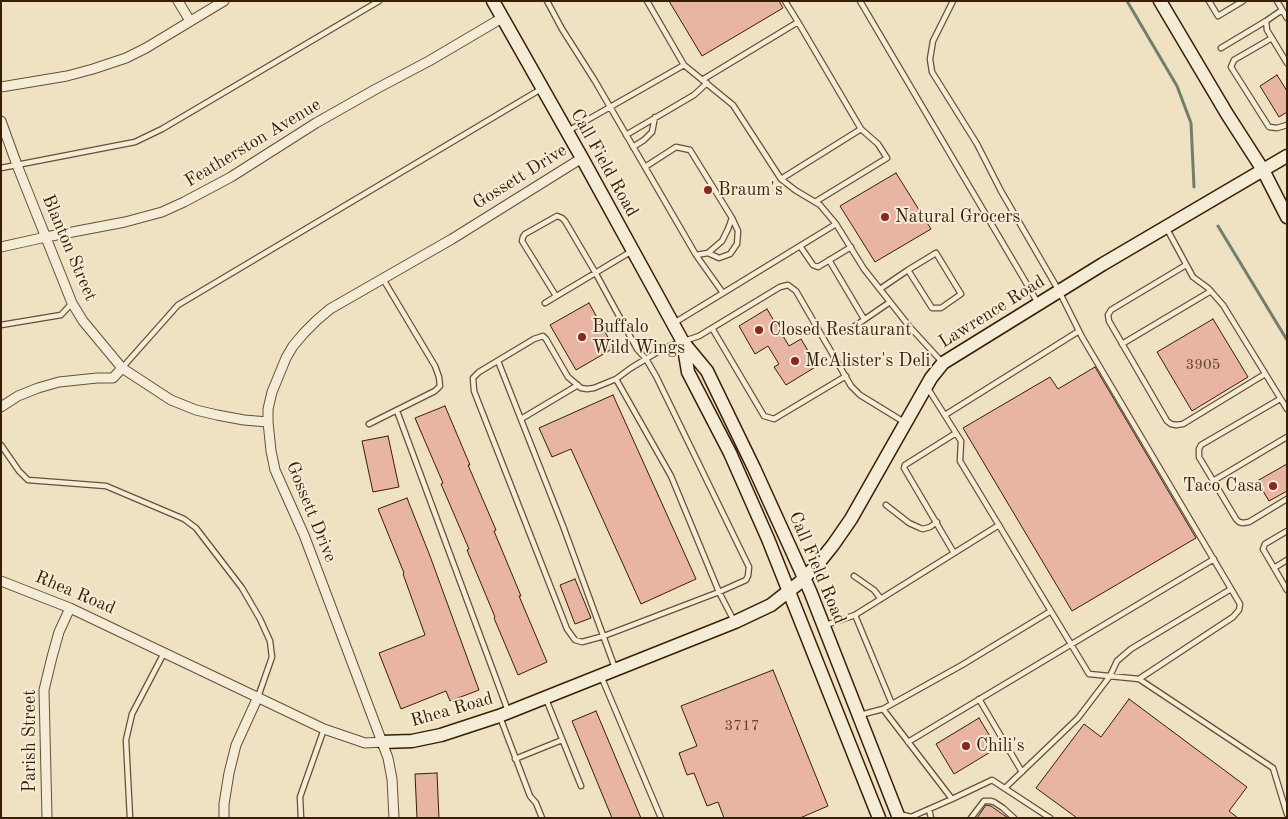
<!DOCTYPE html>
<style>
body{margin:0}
#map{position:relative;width:1288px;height:819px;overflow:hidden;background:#eee2c2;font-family:"Old Standard TT",serif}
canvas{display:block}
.frame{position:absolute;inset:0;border:2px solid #381f03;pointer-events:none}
</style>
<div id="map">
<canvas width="1288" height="819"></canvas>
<div class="frame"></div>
</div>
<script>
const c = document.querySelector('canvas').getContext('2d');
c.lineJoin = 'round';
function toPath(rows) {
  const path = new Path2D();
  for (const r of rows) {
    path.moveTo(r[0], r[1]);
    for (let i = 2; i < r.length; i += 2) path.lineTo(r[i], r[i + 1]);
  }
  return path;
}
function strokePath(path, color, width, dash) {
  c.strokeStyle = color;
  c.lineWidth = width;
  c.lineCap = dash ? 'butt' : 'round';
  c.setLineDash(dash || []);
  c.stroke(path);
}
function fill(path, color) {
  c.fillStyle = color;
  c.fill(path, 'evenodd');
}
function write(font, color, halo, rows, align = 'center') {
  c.font = font + ' "Old Standard TT",serif';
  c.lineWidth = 4;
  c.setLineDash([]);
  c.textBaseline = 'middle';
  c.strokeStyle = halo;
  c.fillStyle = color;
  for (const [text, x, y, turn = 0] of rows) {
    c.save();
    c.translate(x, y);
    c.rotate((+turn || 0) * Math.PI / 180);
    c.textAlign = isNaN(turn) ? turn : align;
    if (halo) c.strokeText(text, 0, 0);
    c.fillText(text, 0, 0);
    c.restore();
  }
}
const stream = toPath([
 [1127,1,1177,86,1191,123,1194,187],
 [1218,226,1287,340]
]);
const building = toPath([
 [669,1,779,1,783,8,702,56,669,1],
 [1277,75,1287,91,1287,112,1279,117,1260,86,1277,75],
 [896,173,931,229,875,262,840,206,896,173],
 [589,303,614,348,576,370,550,325,589,303],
 [767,309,789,346,801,339,817,366,786,385,774,367,779,364,768,346,755,354,739,326,767,309],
 [1213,319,1248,377,1192,411,1157,352,1213,319],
 [1095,367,1196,538,1072,611,963,428,1050,377,1058,389,1095,367],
 [613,395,696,579,641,604,571,449,552,457,539,428,613,395],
 [445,406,470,465,468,465,496,530,494,531,521,596,519,596,547,662,518,675,494,618,495,617,467,550,469,549,441,484,443,483,415,418,445,406],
 [388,436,399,487,373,492,362,441,388,436],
 [1287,464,1287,491,1269,501,1257,481,1287,464],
 [407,498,430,556,479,690,450,701,446,691,401,709,379,653,425,635,403,574,404,573,378,509,407,498],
 [575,579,591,618,575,624,560,585,575,579],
 [773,670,828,806,800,818,724,818,718,802,707,806,694,773,687,775,679,753,697,746,681,706,773,670],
 [1129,699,1247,787,1229,811,1238,818,1077,818,1036,788,1084,724,1101,737,1129,699],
 [596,711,641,818,612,818,572,721,596,711],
 [979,718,997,748,954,774,936,744,979,718],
 [437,773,439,818,417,818,415,774,437,773],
 [986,805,991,806,1008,818,977,818,986,805]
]);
const lane = toPath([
 [547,1,562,29,595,81,696,255,723,293],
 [647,1,684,65],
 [860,1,1038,303],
 [953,1,933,41,930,59,932,72,977,144,1001,191,1059,291,1082,337,1240,604,1239,610,1233,617,1139,679],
 [1209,1,1218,16,1243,1],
 [1277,1,1287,18],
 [1282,10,1266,21,1267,30,1287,63],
 [1272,38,1234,60,1231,67,1269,127,1277,128,1287,125],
 [1221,48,1266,21],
 [702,80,798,22,785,1],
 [568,131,684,65,733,105,781,179,795,190,820,205,836,224],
 [626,135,694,95,707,83],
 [633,147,644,140,652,132,655,117],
 [645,167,676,147,690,150,732,218,728,229,722,241,708,253,696,255],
 [1,168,135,142,162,129,379,1],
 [781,179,861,129,798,22],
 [815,202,887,158,878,144,861,129],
 [1167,229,1193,277,1208,288,1223,305,1287,409],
 [800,246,813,265,818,267,851,247],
 [708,253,719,258,730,254,737,244,738,231,732,218],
 [829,260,864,319],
 [1186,265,1111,310,1108,315,1109,321,1167,421,1171,424,1176,425,1183,424,1265,374],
 [880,289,908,270,936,253,961,294,941,308,932,308,908,270],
 [556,296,522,241,523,237,525,234,557,216,562,218,565,221,595,272,637,349,646,359,656,376,749,567,748,576,746,580,719,592,604,636,582,642,575,640,567,629,474,391,473,378,479,372,534,339,543,336,546,339,568,377,581,388,587,389,594,388,616,379],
 [545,303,632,251],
 [674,323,836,224,864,269,909,326,942,362],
 [1,325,61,315,72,303],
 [855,326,890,302],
 [712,328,764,416,774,419,846,376],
 [1122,344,1211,291],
 [498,361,563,526,615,668],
 [122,368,178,305,541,89],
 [927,387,961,441,960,461,1089,674,1139,679,1273,768,1287,814],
 [1280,399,1201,445,1199,449,1199,457,1236,519,1239,522,1243,523,1249,522,1287,499],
 [397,411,508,711],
 [945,415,1079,331],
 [521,419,578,385],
 [369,424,435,391,440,386,439,377,435,366,383,279],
 [1,445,19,471,28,480,106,486,184,519,196,528,242,588,260,619,270,641,272,657,258,697],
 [1213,481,1287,437],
 [886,505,909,523,920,528,923,529,930,527,937,522],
 [1287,531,1265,544,1263,549,1287,590],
 [954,553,904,468,905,465,956,433],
 [1274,568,1287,560],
 [854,576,874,590,881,599],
 [855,615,892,704],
 [734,621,719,592,671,476,616,379,631,368,664,348,699,336,780,287,788,285,796,291,851,386,860,395,904,422],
 [826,625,855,615,999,525],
 [601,676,661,818],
 [546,699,581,786],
 [979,699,1022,772],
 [883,709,952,799],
 [860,715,883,709,962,665,1051,611],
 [500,717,530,796,536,803,542,818],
 [908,742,1214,559],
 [515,759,562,740],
 [1005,788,1078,718,1110,676,1117,661,1131,649,1231,589],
 [929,809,931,818],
 [899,814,911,817,952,799,992,780,1050,818],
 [130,818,126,740,132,714,164,653],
 [301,818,300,797,324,729],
 [971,818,984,801,990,801,994,802,1003,808,1014,818]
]);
const street = toPath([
 [178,1,190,21],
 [1,87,67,76,93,69,126,58,146,48,224,1],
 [1,121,17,165,72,303,83,321,122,368,171,400,196,410,217,415,244,420,268,422],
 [1,247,46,237,125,222,162,212,184,202,231,177,316,123,376,89,429,61,502,18],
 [1,407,18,396,38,388,59,382,97,378,113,378,122,368],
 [1,581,70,608,324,729,365,743,382,742],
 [47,818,44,690,52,657,59,632,70,608],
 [224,818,224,804,229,773,236,745,257,699],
 [394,818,392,779,388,758,304,535,275,470,271,451,268,422,268,409,272,392,286,358,293,346,304,333,317,320,330,309,452,239,582,158]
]);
const secondary = toPath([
 [493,1,582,158,683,342,707,371,754,468,810,591,899,818],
 [1160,1,1227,114,1263,170,1287,217],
 [683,342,688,372,730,453,768,539,879,818],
 [382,742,412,741,441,735,499,716,735,622,771,605,799,583,817,565,833,545,851,519,931,378,943,363,1103,264,1287,156]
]);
const markers = [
 [708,190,5,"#8f2418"],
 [885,217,5,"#8f2418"],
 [759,330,5,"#8f2418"],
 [582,337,5,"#8f2418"],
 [795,361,5,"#8f2418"],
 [1273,486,5,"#8f2418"],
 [966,746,5,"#8f2418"]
];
const numberNames = [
 ["3905",1203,365],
 ["3717",742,726]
];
const streetNames = [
 ["Featherston Avenue",253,143,-31],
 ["Call Field Road",604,163,61],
 ["Gossett Drive",520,177,-32],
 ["Blanton Street",69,248,67],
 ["Lawrence Road",992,312,-32],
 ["Gossett Drive",311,512,68],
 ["Call Field Road",817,568,67],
 ["Rhea Road",75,593,23],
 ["Rhea Road",452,710,-16],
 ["Parish Street",30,741,-90]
];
const poiNames = [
 ["Braum's",718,190],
 ["Natural Grocers",895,217],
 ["Buffalo",592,327],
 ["Wild Wings",592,348],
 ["Closed Restaurant",769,330],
 ["McAlister's Deli",805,361],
 ["Taco Casa",1263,486,"right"],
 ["Chili's",976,746]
];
strokePath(stream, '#727e6d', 3);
fill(building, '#e8b4a3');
strokePath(building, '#381f03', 1);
strokePath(lane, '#665033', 7);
strokePath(street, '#665033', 11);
strokePath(secondary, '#381f03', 15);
strokePath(lane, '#f4ecd7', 4.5);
strokePath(street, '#f4ecd7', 9);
strokePath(secondary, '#f4ecd7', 12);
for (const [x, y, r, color] of markers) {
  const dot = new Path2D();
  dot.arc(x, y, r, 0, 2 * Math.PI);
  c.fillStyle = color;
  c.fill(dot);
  strokePath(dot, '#f4ecd7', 2);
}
write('15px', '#64442b', null, numberNames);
write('18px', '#381f03', '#f4ecd7', streetNames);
write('18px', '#381f03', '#f4ecd7', poiNames, 'left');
</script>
